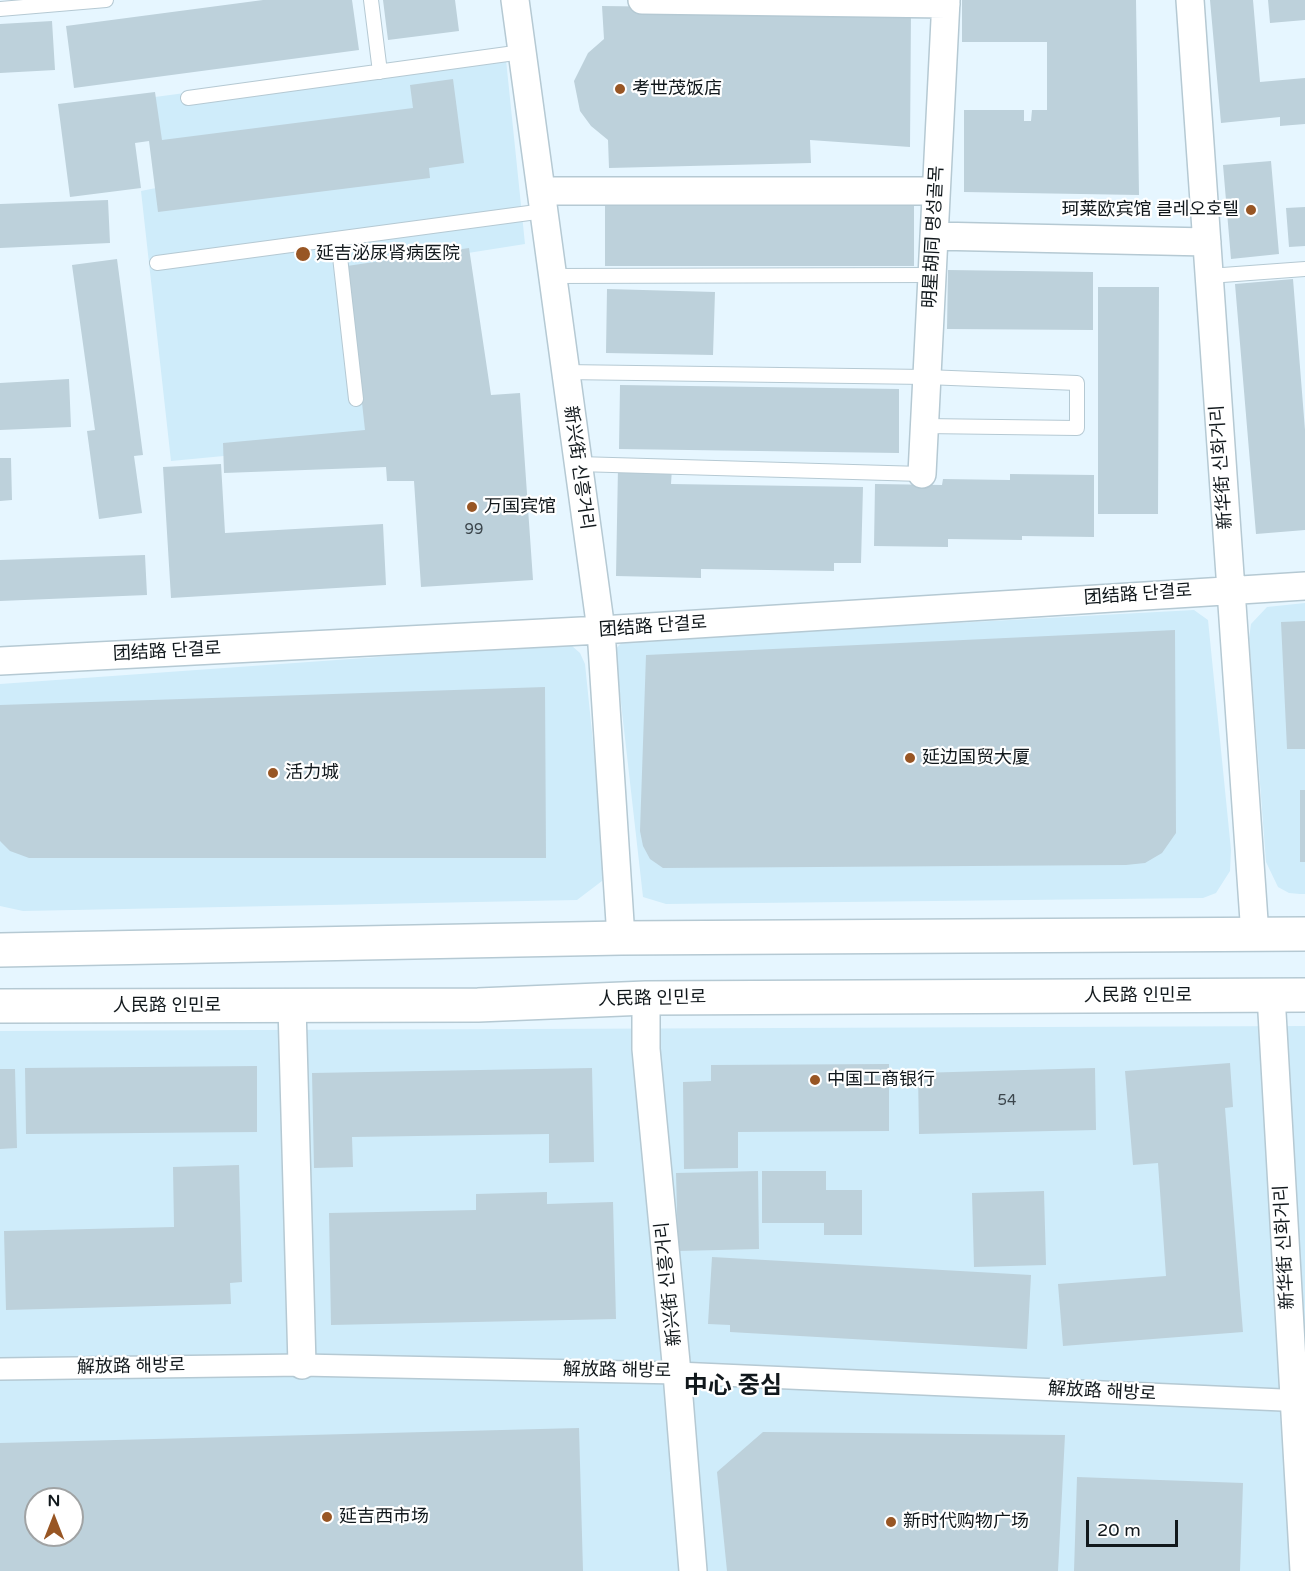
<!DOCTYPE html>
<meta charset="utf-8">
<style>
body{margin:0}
#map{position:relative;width:1305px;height:1571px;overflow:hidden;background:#e6f6ff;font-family:"Varela Round",sans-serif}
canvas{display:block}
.north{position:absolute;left:24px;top:1487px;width:60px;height:60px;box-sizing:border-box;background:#fff;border:2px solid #a0a3a4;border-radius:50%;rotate:0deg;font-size:16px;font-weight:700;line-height:24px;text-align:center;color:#11181c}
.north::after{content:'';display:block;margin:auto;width:21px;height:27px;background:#985624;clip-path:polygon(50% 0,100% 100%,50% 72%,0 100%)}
.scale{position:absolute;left:1086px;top:1520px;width:92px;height:27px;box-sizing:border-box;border:3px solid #11181c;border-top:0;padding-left:8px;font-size:18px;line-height:21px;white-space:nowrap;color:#11181c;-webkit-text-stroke:4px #fff;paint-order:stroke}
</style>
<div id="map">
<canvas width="1305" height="1571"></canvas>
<div class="north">N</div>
<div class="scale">20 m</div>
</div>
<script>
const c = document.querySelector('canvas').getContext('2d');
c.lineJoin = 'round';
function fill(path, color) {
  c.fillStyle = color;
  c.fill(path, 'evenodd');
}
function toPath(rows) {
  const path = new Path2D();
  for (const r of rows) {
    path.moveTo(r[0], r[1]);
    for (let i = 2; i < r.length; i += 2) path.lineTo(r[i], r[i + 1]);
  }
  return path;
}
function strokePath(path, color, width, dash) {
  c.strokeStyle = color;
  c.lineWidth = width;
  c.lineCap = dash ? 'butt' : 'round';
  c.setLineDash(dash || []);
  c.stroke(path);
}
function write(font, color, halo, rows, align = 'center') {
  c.font = font + ' "Varela Round","Noto Sans SC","Noto Sans KR",sans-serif';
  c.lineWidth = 4.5;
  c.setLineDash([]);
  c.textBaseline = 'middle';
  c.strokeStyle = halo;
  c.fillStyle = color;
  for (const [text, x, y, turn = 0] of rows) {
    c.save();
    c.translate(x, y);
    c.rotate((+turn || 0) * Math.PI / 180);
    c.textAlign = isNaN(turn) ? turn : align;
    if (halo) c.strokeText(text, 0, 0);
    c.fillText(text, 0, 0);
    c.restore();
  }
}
const built = toPath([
 [505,50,525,244,392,265,371,442,171,461,141,191,166,186,155,97],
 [1305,603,1305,894,1300,894,1289,893,1278,887,1266,862,1249,638,1251,624,1267,607],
 [1194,610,1208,620,1231,850,1230,871,1216,893,1203,898,666,904,643,897,615,650,623,641],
 [561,644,572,646,580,653,585,664,606,869,602,881,577,900,23,911,0,906,0,684],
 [1305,1026,1305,1571,0,1571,0,1031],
 [36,1499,72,1499,72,1535,36,1535]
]);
const building = toPath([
 [263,0,352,0,359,50,74,88,66,26],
 [383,0,455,0,459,31,388,40],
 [962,0,1136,0,1139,195,964,192,964,110,1024,110,1024,121,1031,121,1032,110,1047,110,1047,42,962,42],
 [1210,0,1253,0,1260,82,1305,78,1305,124,1280,126,1280,117,1221,123],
 [1268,0,1305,0,1305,20,1270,23],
 [602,6,911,10,910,147,810,140,811,163,609,168,608,140,591,126,580,111,574,81,588,53,604,39],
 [52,21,55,70,0,73,0,24],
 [453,79,464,163,429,168,430,178,158,212,149,141,135,143,141,188,70,197,58,104,155,92,162,140,413,108,410,85],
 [1271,161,1279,254,1231,259,1223,165],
 [914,199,914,266,605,266,605,200],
 [108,200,110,243,0,248,0,204],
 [1305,207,1305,246,1289,247,1286,208],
 [469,248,491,395,520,393,533,580,421,587,414,481,387,481,386,467,224,473,223,443,365,430,347,266],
 [117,259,143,455,134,456,142,513,99,519,87,431,95,430,72,265],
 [948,270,1093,272,1093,330,947,329],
 [1293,279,1305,430,1305,530,1256,534,1235,284],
 [1098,287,1159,287,1158,514,1098,514],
 [607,289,715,292,713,355,606,353],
 [69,379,71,427,0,430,0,383],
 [620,385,899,389,899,453,619,449],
 [0,458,11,458,12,500,0,501],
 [221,464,225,533,383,524,386,585,171,598,163,467],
 [618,467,672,468,671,484,863,487,861,563,834,563,834,571,701,569,701,578,616,576],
 [1010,474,1094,475,1094,537,1022,536,1022,540,948,539,948,547,874,546,875,484,942,485,943,479,1010,480],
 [145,555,147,595,0,601,0,560],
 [1305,621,1305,749,1287,749,1281,622],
 [1175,630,1176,833,1162,853,1145,863,1126,865,663,868,650,859,643,846,640,831,646,655],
 [545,687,546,858,29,858,10,851,0,841,0,705],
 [1300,790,1305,790,1305,862,1300,862],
 [1230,1063,1233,1107,1225,1108,1243,1332,1063,1346,1058,1284,1166,1276,1158,1163,1133,1165,1125,1071],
 [889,1064,889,1131,738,1132,738,1168,684,1169,683,1082,711,1081,711,1065],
 [257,1066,257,1132,26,1134,25,1068],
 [592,1068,594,1162,549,1163,549,1134,352,1137,353,1167,314,1168,312,1073],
 [1095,1068,1096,1130,919,1134,918,1073],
 [0,1069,15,1069,17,1148,0,1149],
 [239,1165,242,1282,230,1283,231,1304,6,1310,4,1231,174,1227,173,1167],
 [758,1171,759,1249,678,1251,676,1173],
 [762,1171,826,1171,826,1190,862,1190,862,1235,824,1235,824,1223,762,1223],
 [1044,1191,1046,1265,974,1267,972,1193],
 [547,1192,547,1204,613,1202,616,1319,331,1325,329,1213,476,1210,476,1194],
 [712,1257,1031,1275,1027,1349,730,1332,730,1325,708,1324],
 [579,1428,583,1571,0,1571,0,1443],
 [36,1499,72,1499,72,1535,36,1535],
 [763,1432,1065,1435,1058,1571,727,1571,717,1472],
 [1077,1477,1243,1483,1240,1571,1074,1571]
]);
const service = toPath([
 [371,0,380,72],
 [0,9,106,0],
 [188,98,522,52],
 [338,239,356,399],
 [157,263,544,211],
 [552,276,932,275],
 [1209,276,1305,269],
 [564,372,926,377,1077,383,1077,428,924,426],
 [578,464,922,474]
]);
const pedestrian = toPath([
 [0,1369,302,1365,677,1373,1305,1401]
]);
const minor = toPath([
 [515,0,601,630,621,938],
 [642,0,946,4],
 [1190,0,1255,935],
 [541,191,936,191],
 [934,236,1207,242],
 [922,474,946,0],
 [0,661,601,630,1305,586],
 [1271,995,1304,1571],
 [646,998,646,1049,677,1373,693,1571],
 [292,1006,302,1365]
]);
const primary = toPath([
 [0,950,621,938,1305,934],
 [0,1006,478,1005,646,998,1305,995]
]);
const markers = [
 [620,89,6,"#985624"],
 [1251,210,6,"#985624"],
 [303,254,8,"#985624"],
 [472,507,6,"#985624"],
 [910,758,6,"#985624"],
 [273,773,6,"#985624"],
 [815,1080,6,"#985624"],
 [327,1517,6,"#985624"],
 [891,1522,6,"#985624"]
];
const numberNames = [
 ["99",474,530],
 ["54",1007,1101]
];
const poiNames = [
 ["考世茂饭店",632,89],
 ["珂莱欧宾馆 클레오호텔",1239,210,"right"],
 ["延吉泌尿肾病医院",316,254],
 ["万国宾馆",484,507],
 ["延边国贸大厦",922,758],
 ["活力城",285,773],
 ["中国工商银行",827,1080],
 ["延吉西市场",339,1517],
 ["新时代购物广场",903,1522]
];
const streetNames = [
 ["明星胡同 명성골목",934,237,-87],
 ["新华街 신화거리",1222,467,-94],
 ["新兴街 신흥거리",578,468,82],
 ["团结路 단결로",1138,595,-4],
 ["团结路 단결로",653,627,-4],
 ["团结路 단결로",167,652,-3],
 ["人民路 인민로",1138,996],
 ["人民路 인민로",652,999,-1],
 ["人民路 인민로",167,1006],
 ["新华街 신화거리",1285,1247,-93],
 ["新兴街 신흥거리",669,1284,-96],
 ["解放路 해방로",131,1367,-1],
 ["解放路 해방로",617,1371,1],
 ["解放路 해방로",1102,1392,3]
];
const districtNames = [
 ["中心 중심",733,1387]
];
fill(built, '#cfecfa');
fill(building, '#bdd1db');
strokePath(service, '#b5c9d3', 16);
strokePath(pedestrian, '#b5c9d3', 24);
strokePath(minor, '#b5c9d3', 30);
strokePath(primary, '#b5c9d3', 36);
strokePath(service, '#fff', 14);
strokePath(pedestrian, '#fff', 21);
strokePath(minor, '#fff', 27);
strokePath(primary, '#fff', 33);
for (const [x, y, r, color] of markers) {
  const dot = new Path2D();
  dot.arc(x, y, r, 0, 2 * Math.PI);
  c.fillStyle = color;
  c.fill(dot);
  strokePath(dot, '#fff', 2);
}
write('15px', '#3c464c', null, numberNames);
write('18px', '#11181c', '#fff', poiNames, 'left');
write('18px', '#11181c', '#fff', streetNames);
write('bold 24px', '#11181c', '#fff', districtNames);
</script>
